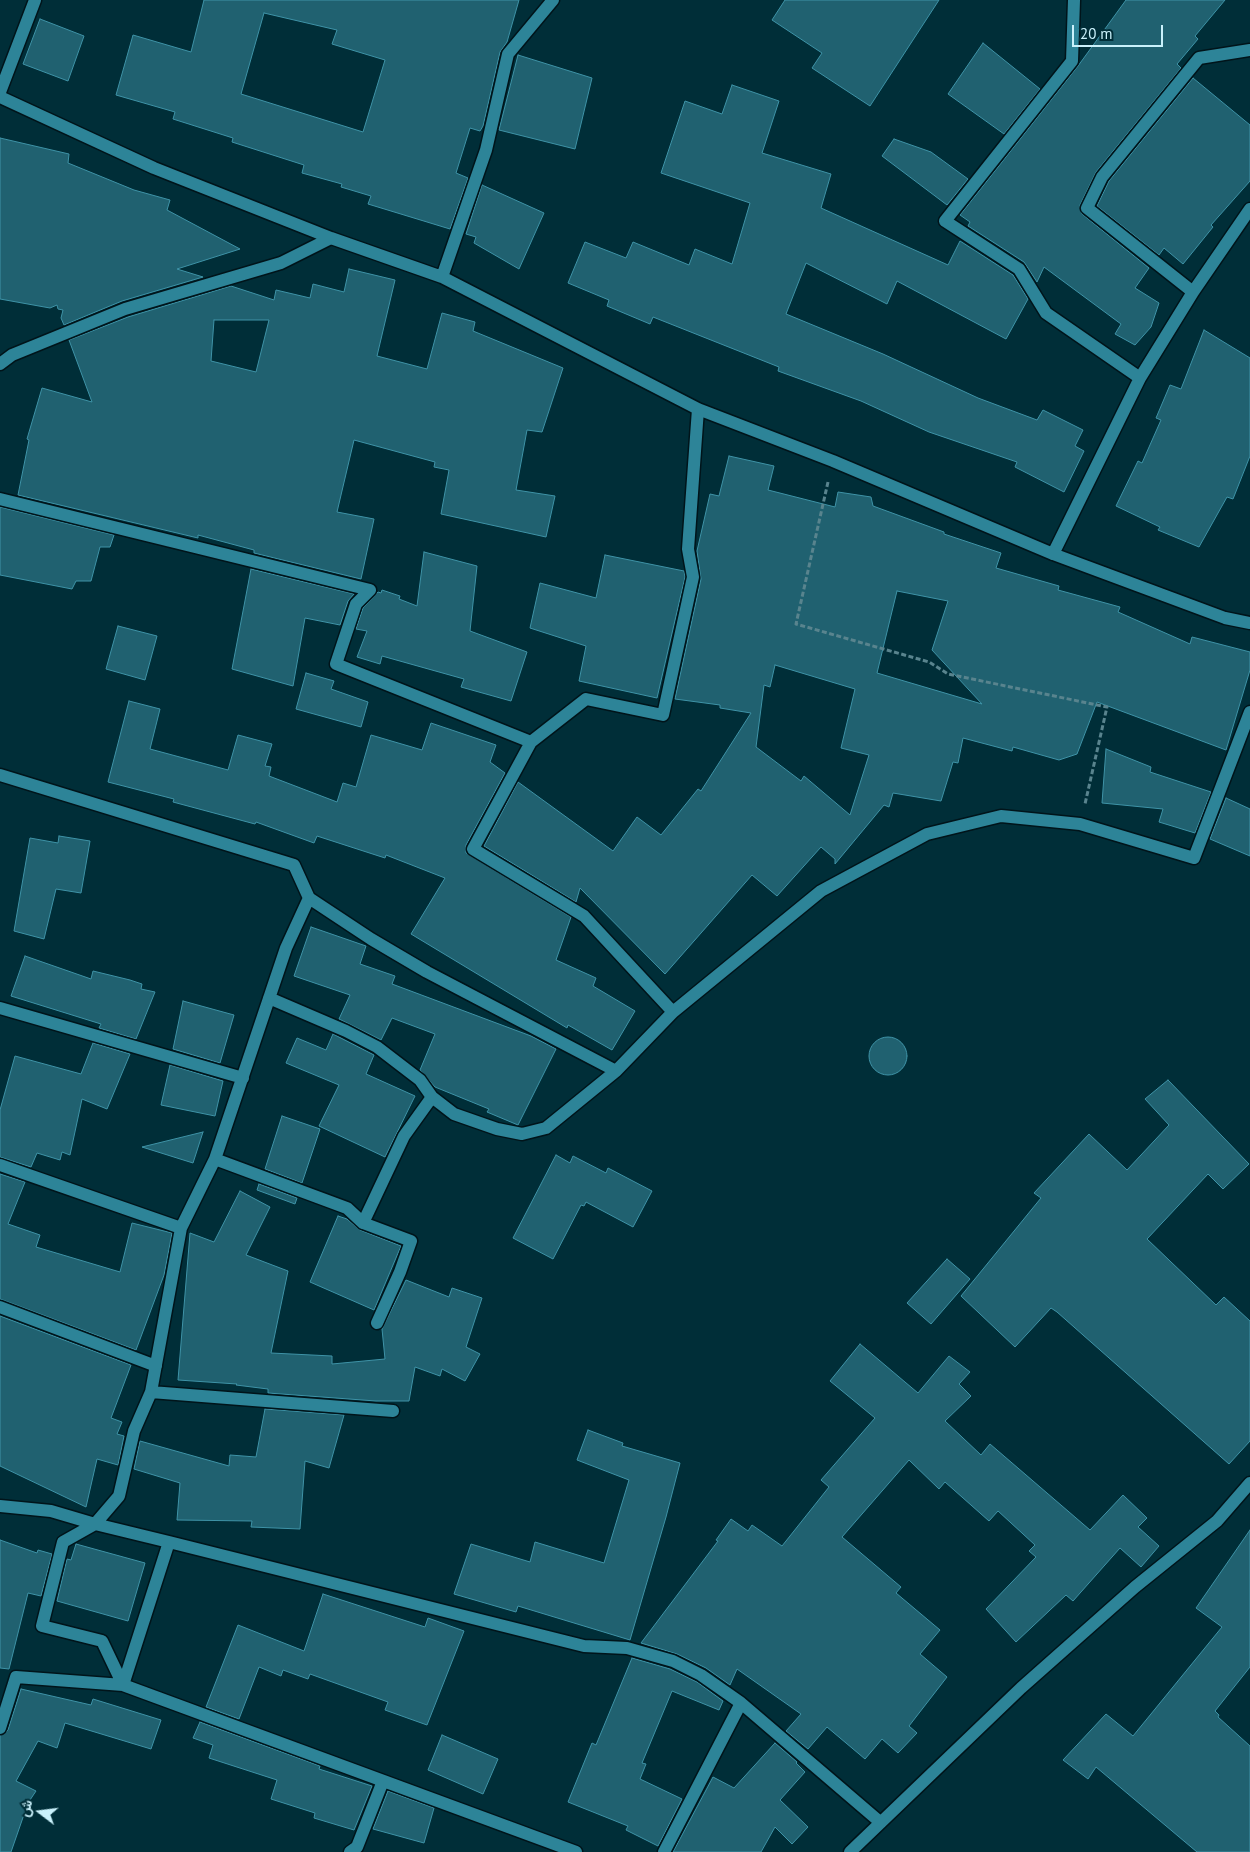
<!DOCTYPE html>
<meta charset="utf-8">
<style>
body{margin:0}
#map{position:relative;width:1250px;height:1852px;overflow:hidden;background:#002e38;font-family:"PT Sans",Vazirmatn,sans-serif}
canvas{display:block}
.north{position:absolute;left:15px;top:1787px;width:50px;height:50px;-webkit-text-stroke:4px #002e38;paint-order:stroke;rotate:285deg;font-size:14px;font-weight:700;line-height:20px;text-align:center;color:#caf1fb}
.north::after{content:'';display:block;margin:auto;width:18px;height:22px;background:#caf1fb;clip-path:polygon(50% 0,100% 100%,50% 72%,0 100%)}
.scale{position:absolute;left:1072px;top:25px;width:91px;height:22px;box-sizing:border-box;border:2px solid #caf1fb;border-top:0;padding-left:6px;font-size:15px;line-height:18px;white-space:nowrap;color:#caf1fb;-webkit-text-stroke:4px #002e38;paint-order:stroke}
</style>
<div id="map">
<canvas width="1250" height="1852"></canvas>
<div class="north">ش</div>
<div class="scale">20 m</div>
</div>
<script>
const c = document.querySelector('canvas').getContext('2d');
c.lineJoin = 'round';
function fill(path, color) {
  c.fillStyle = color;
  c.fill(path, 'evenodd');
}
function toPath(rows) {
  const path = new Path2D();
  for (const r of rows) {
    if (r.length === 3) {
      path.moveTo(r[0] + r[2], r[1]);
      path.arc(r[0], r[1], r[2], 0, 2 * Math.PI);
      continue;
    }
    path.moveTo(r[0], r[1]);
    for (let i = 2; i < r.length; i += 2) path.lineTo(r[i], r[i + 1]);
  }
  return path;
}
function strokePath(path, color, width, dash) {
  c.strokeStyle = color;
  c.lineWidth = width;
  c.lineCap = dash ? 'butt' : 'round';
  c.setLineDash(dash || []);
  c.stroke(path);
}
const building = toPath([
 [204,0,519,0,507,42,500,52,483,126,480,131,470,128,456,173,468,178,450,229,368,204,371,196,341,187,342,184,302,173,304,165,232,142,233,138,173,119,175,112,116,95,133,35,191,52,204,0],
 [264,13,337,30,332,44,385,60,363,132,241,94,264,13],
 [785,0,939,0,870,106,812,68,822,53,772,20,785,0],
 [1126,0,1225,0,1195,36,1198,39,1177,64,1181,68,1096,172,1080,205,1082,214,1149,268,1135,288,1159,303,1151,327,1135,345,1115,334,1121,324,1044,267,1037,282,1024,262,968,226,970,222,960,215,1078,66,1126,0],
 [40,19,84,36,68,81,23,64,40,19],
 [983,43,1040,89,1004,134,948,94,983,43],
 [518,55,592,78,575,149,499,130,518,55],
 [1193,78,1250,125,1250,181,1211,225,1213,227,1183,264,1164,248,1159,255,1097,206,1109,181,1193,78],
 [732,85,779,101,762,153,831,174,821,208,948,265,960,241,1013,275,1028,299,1006,339,897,281,887,304,806,263,786,314,883,354,978,398,1037,420,1043,410,1083,430,1075,446,1084,451,1064,492,1015,467,1017,462,929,432,861,401,778,371,779,367,653,317,650,324,607,306,609,300,568,283,585,242,626,258,633,242,689,265,695,249,732,264,750,203,661,173,685,101,722,114,732,85],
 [0,138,69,154,68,163,134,190,170,200,167,210,240,249,177,269,203,277,122,301,64,325,61,318,63,310,58,309,57,305,50,308,0,299,0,138],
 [894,139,931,152,968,179,947,205,882,156,894,139],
 [482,185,544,213,519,269,474,243,476,237,466,234,482,185],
 [349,269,395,280,377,356,427,369,442,313,475,322,473,331,563,368,542,432,527,430,516,490,555,496,546,537,441,514,449,470,434,467,435,462,354,440,337,512,374,519,361,579,254,553,254,550,198,535,198,538,18,495,29,440,27,439,42,388,92,402,69,340,128,317,231,286,274,300,276,290,310,298,313,284,344,292,349,269],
 [214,320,269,320,256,372,211,361,214,320],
 [1204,330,1250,358,1250,456,1233,499,1227,497,1199,547,1158,530,1160,527,1116,506,1138,461,1142,463,1161,420,1156,418,1170,385,1181,389,1204,330],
 [729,456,774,466,768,490,835,507,838,492,871,497,873,506,944,532,944,534,1001,553,996,568,1059,586,1058,590,1120,607,1118,612,1190,644,1192,637,1250,652,1250,670,1226,750,1097,702,1077,754,1059,760,1013,747,1012,751,963,738,958,763,953,762,941,801,893,793,889,807,884,805,835,864,835,859,821,847,777,896,752,875,665,974,580,888,576,902,484,846,518,782,613,851,637,817,661,835,698,789,701,791,751,713,720,708,720,705,675,699,701,579,697,551,710,494,719,496,729,456],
 [897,591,948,601,932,650,982,704,877,673,897,591],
 [775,665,855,689,841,748,869,755,850,815,804,776,801,781,756,747,764,685,770,687,775,665],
 [0,507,114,535,110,547,100,547,91,581,76,581,72,589,0,575,0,507],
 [424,552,477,566,470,631,527,652,511,701,461,687,464,679,382,656,380,664,357,657,367,631,356,629,363,608,378,592,381,593,382,590,400,596,399,599,417,606,424,552],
 [605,555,684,571,685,577,657,698,579,681,586,646,530,628,540,583,596,598,605,555],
 [251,569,354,594,348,601,340,625,305,618,293,686,232,669,251,569],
 [118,626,157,636,145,680,106,669,118,626],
 [306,673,334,681,331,689,368,702,361,727,296,709,306,673],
 [129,701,160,709,150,749,228,770,238,735,272,744,265,766,271,767,269,776,337,802,343,783,356,787,371,735,422,750,431,723,496,745,490,762,505,773,466,845,466,853,571,917,556,960,596,978,593,986,635,1011,612,1050,568,1025,567,1028,411,934,445,878,386,855,385,858,317,836,314,843,256,822,255,824,173,802,174,799,108,782,129,701],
 [1106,749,1151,767,1150,772,1211,792,1195,833,1159,822,1163,809,1102,803,1106,749],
 [1226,798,1250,809,1250,856,1210,839,1226,798],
 [59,836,90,841,81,893,56,889,44,939,14,931,30,838,58,843,59,836],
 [311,927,366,946,360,964,395,976,392,984,531,1036,556,1049,518,1125,487,1112,489,1109,435,1087,420,1070,435,1034,392,1018,381,1040,339,1019,350,995,294,976,311,927],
 [25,956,91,979,93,971,130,980,142,984,141,989,155,992,136,1039,99,1028,101,1024,11,996,25,956],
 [183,1001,234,1015,220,1063,173,1049,183,1001],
 [333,1034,374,1055,366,1074,415,1096,385,1157,319,1126,339,1085,286,1063,297,1038,326,1050,333,1034],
 [888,1056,19],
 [93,1043,130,1054,107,1109,82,1099,70,1155,62,1152,60,1160,37,1153,31,1167,0,1157,0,1110,15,1056,81,1074,93,1043],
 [170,1065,223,1081,215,1116,161,1105,170,1065],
 [1168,1080,1249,1164,1223,1189,1208,1174,1147,1239,1216,1305,1224,1297,1250,1321,1250,1441,1229,1464,1057,1312,1051,1308,1015,1347,961,1296,1041,1198,1034,1193,1089,1134,1127,1170,1169,1125,1145,1099,1168,1080],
 [282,1116,320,1129,302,1183,265,1169,282,1116],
 [203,1132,193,1163,142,1147,203,1132],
 [556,1155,570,1163,573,1156,606,1173,608,1168,652,1191,633,1227,586,1202,584,1206,581,1205,553,1259,513,1238,556,1155],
 [0,1174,25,1182,8,1224,40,1235,36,1247,120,1272,132,1223,172,1233,164,1275,136,1350,0,1299,0,1174],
 [259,1184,297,1198,295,1204,257,1190,259,1184],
 [240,1191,270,1207,246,1255,288,1271,271,1353,332,1356,332,1364,385,1359,382,1329,406,1280,449,1297,452,1288,482,1298,466,1347,480,1354,465,1381,442,1369,440,1376,415,1367,409,1401,376,1401,268,1393,268,1389,236,1385,237,1384,178,1380,190,1233,214,1242,240,1191],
 [338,1216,347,1219,360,1230,401,1246,374,1310,310,1282,338,1216],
 [947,1259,970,1279,931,1324,907,1303,947,1259],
 [0,1316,131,1365,111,1418,122,1422,117,1434,124,1436,118,1465,97,1459,86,1507,0,1466,0,1316],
 [860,1344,918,1393,949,1356,970,1372,959,1384,971,1396,945,1421,981,1455,990,1444,1090,1530,1123,1495,1147,1518,1138,1527,1159,1546,1141,1567,1120,1548,1073,1601,1066,1595,1016,1642,986,1609,1036,1557,1029,1551,1035,1545,998,1511,989,1521,945,1482,939,1489,909,1460,842,1537,901,1587,896,1593,940,1630,920,1654,947,1677,909,1726,917,1733,898,1753,882,1739,865,1759,827,1727,808,1749,786,1731,801,1714,737,1669,730,1685,706,1668,677,1654,641,1643,718,1541,716,1540,731,1519,748,1531,752,1525,782,1546,829,1487,821,1480,875,1418,830,1381,860,1344],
 [265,1409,344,1415,329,1468,305,1461,300,1529,251,1527,252,1521,177,1520,180,1483,134,1469,140,1441,229,1466,230,1455,256,1457,265,1409],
 [588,1430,623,1443,622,1446,680,1463,666,1517,630,1640,518,1606,516,1612,454,1594,471,1544,530,1562,535,1542,604,1563,629,1480,577,1460,588,1430],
 [1250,1530,1250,1667,1215,1711,1219,1715,1218,1717,1250,1746,1250,1852,1197,1852,1096,1767,1088,1779,1063,1760,1106,1714,1133,1736,1222,1627,1196,1608,1250,1530],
 [0,1540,37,1553,38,1550,52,1554,41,1596,28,1593,9,1669,0,1668,0,1540],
 [76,1544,145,1563,128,1621,57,1601,67,1559,71,1560,76,1544],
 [323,1594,425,1627,428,1618,464,1631,427,1725,385,1710,388,1702,310,1674,308,1679,283,1670,281,1676,259,1667,239,1719,206,1707,238,1625,304,1651,323,1594],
 [632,1658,670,1669,697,1682,723,1701,719,1710,672,1691,642,1763,646,1764,640,1779,682,1799,658,1846,626,1830,628,1826,568,1802,592,1743,596,1745,632,1658],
 [21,1689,91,1705,93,1699,161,1720,151,1749,65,1723,57,1748,38,1741,16,1781,36,1791,28,1803,11,1852,0,1852,0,1736,8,1730,21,1689],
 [200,1722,320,1766,319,1769,372,1786,354,1830,314,1818,315,1813,271,1799,277,1780,209,1758,213,1745,193,1738,200,1722],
 [442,1735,498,1759,483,1794,428,1770,442,1735],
 [775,1743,797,1762,796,1763,805,1772,780,1800,808,1827,792,1844,775,1827,761,1852,673,1852,713,1777,734,1788,775,1743],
 [388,1791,434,1808,424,1843,373,1829,388,1791]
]);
const path = toPath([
 [828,482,796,624,929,662,948,674,1107,707,1085,804]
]);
const minor = toPath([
 [1074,0,1072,61,945,221,1019,269,1046,313,1140,378],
 [0,92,35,0],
 [0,97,154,168,331,238,442,277,698,409,833,461,1053,554,1225,618,1250,623],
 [442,277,486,150,508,54,553,0],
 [1193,292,1087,208,1102,177,1199,58,1250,50],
 [0,364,12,355,125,309,281,263,331,238],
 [0,499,370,590,356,604,336,664,531,742],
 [1053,554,1140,378,1193,292,1250,209],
 [0,775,294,865,309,898,286,948,215,1159,181,1228],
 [309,898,371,939,427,972,616,1071],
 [269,998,346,1031,377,1047,420,1080,432,1097,454,1114,497,1129,522,1134,546,1128,616,1071,673,1012,821,891,927,834,1001,816,1080,824,1194,858,1250,712],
 [0,1008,243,1078],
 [673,1012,584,916,473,849,531,742,586,699,663,715,693,577,688,549,698,409],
 [215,1159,347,1208,363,1223,411,1241,400,1272,377,1323],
 [0,1165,181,1228,151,1392,134,1431,119,1496,95,1524,169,1542,123,1685,16,1677,0,1728],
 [363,1223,404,1136,432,1097],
 [0,1307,156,1366],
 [151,1392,393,1411],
 [0,1506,51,1511,95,1524,63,1542,42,1626,102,1641,123,1685,576,1852],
 [169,1542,584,1646,627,1648,673,1661,701,1675,741,1703],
 [350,1852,357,1847,383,1781],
 [664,1852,741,1703,880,1822],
 [850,1852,1021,1688,1135,1587,1217,1521,1250,1483]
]);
fill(building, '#206170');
strokePath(building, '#3e93a7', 1);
strokePath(minor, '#00141a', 15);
strokePath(path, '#59848e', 3, [5, 2.5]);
strokePath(minor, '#2d8498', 12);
</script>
